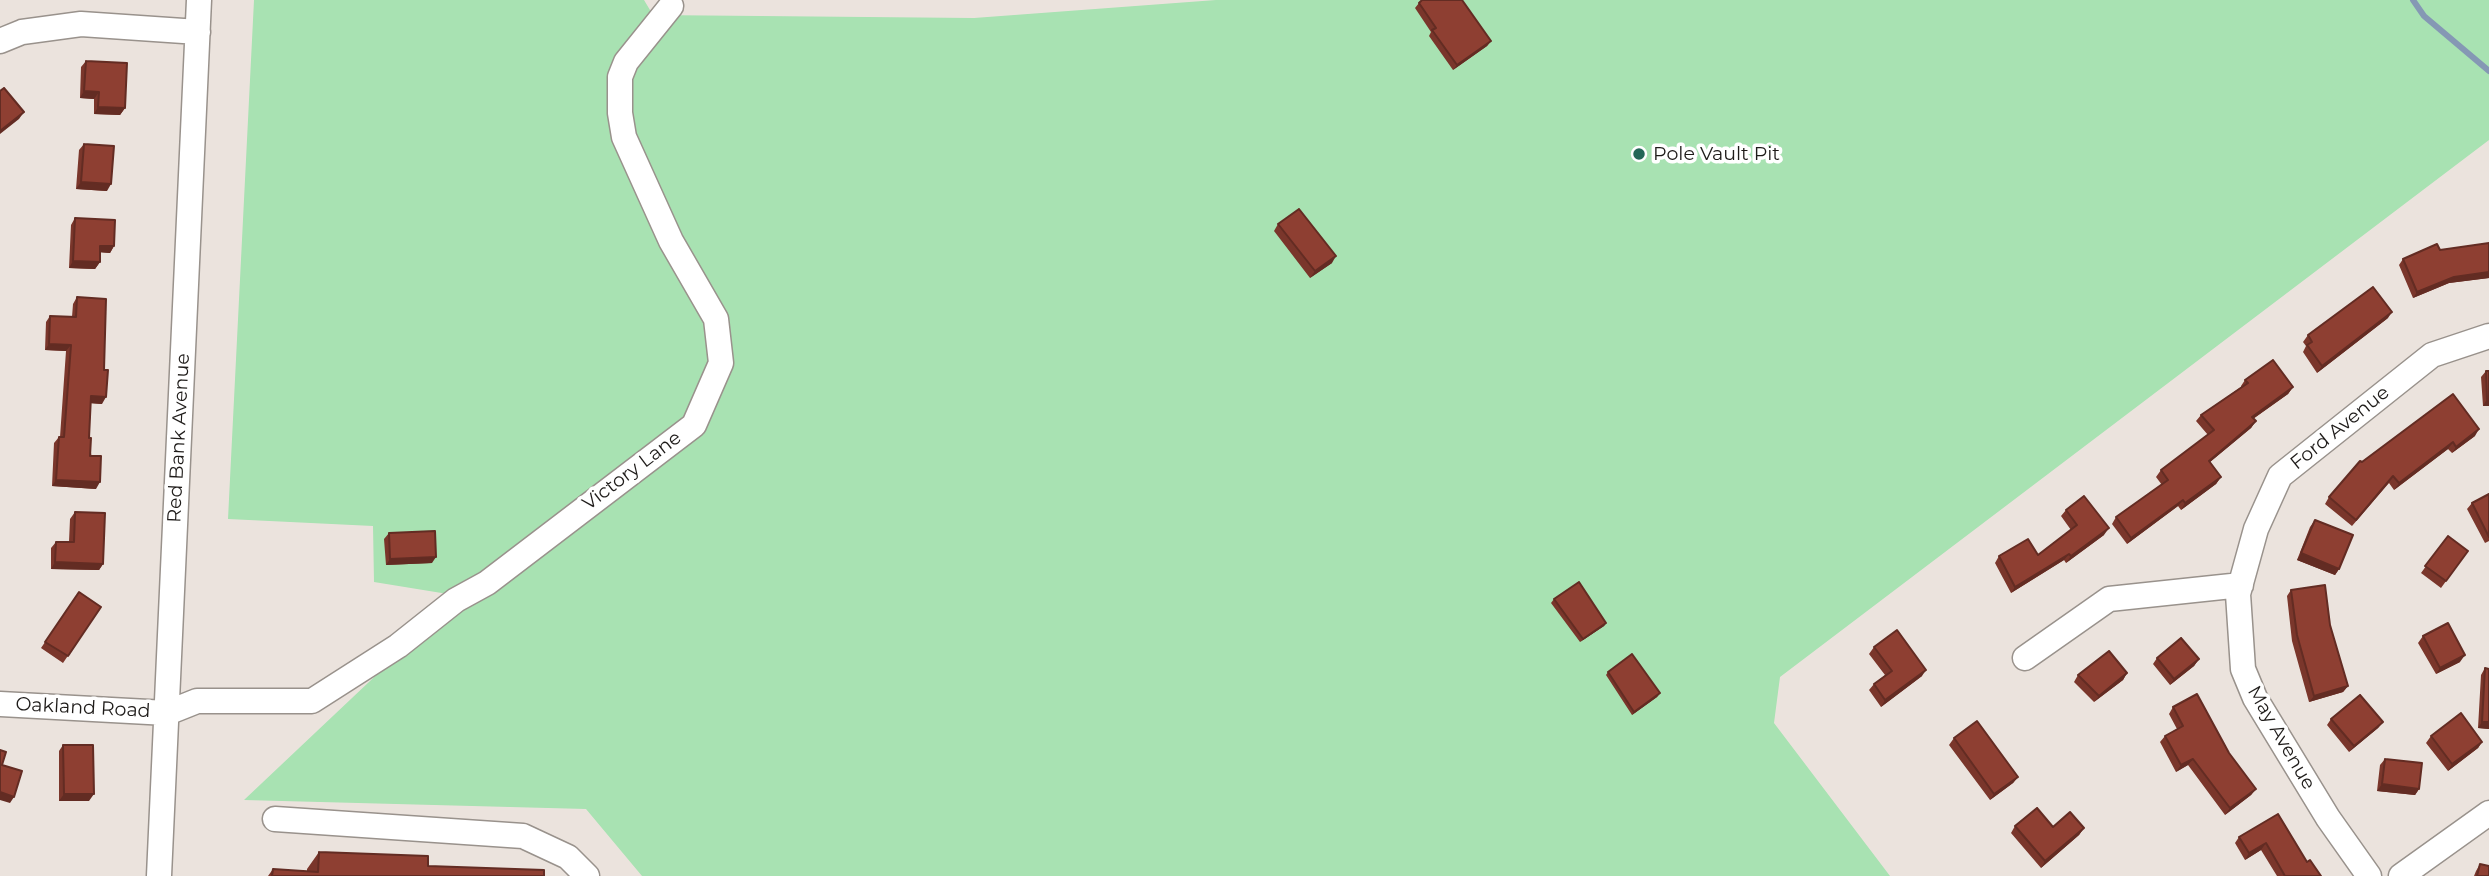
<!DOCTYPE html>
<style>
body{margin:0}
canvas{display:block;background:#ebe3dd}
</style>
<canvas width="2489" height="876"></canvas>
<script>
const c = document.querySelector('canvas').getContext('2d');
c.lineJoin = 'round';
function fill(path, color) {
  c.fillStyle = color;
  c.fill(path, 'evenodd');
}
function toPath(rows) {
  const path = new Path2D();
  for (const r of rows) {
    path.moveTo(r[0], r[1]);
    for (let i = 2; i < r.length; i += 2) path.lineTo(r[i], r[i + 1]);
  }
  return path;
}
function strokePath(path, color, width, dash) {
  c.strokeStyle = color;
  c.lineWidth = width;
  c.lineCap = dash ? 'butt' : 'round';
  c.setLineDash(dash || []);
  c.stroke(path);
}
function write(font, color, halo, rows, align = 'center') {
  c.font = font + ' Montserrat,sans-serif';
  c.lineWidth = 7;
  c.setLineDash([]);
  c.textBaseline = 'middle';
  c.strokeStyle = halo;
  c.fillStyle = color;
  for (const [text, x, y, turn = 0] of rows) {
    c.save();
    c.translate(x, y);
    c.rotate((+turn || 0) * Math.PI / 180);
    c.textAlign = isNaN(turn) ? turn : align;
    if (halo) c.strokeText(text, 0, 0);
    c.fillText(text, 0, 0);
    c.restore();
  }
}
const green = toPath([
 [254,0,644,0,653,15,974,18,1216,0,2489,0,2489,140,1780,677,1774,723,1890,876,642,876,586,809,244,800,460,596,374,582,373,526,228,519]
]);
const stream = toPath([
 [2413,0,2424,16,2489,71]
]);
const minor = toPath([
 [0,41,22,32,81,24,198,32],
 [2025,658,2109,599,2241,585],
 [0,704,167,713,197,701,312,701,398,646,456,600,487,583,694,425,721,363,716,319,671,241,624,137,620,113,620,77,626,62,671,6],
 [275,819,523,836,568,857,587,876],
 [159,876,199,0],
 [2369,876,2328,818,2255,698,2243,669,2238,594,2256,529,2280,476,2432,355,2489,336],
 [2401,876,2489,813]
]);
const wall = toPath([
 [1419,3,1491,41,1487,46,1453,70,1429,36,1431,32,1415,8],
 [86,61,125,108,120,115,94,114,94,99,80,98,81,67],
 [84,144,107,191,76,189,79,150],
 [75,218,114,246,110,253,100,252,100,262,95,269,69,268,71,225],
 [1278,224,1332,263,1310,278,1274,231],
 [2489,243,2489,278,2449,283,2413,298,2399,265,2403,259,2440,250],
 [77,297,102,404,91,403,89,438,96,489,52,486,54,443,59,437,60,437,66,351,45,350,46,322,50,316,72,317,73,304],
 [2388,318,2317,373,2303,352,2306,346,2303,342,2308,335],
 [2486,371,2489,371,2489,406,2483,406,2481,377],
 [2245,380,2293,387,2288,394,2253,419,2256,421,2251,428,2210,462,2221,477,2216,484,2181,510,2178,506,2127,544,2112,524,2116,517,2162,485,2156,477,2161,470,2208,435,2196,421,2201,415,2241,387,2241,386],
 [2475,436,2452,453,2448,449,2394,490,2389,483,2352,526,2325,504,2329,497,2362,462],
 [2489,494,2489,541,2485,543,2467,509,2472,503],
 [2066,510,2104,535,2066,563,2064,560,2011,593,1995,563,1999,556,2038,555,2071,530,2061,516],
 [75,512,103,564,99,570,51,569,51,548,56,542,69,542,70,519],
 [2315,520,2339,569,2335,575,2297,560,2310,527],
 [389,533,432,563,386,565,384,539],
 [2448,536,2468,551,2441,588,2421,573],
 [2291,590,2330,625,2348,686,2343,692,2309,702,2292,641,2287,596],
 [79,592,101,607,63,663,41,648],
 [1554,599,1606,623,1604,626,1580,642,1551,603],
 [2423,636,2460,662,2436,674,2418,643],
 [1874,647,1922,676,1881,707,1869,690,1874,684,1885,675,1869,654],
 [2157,658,2199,659,2194,666,2170,685,2153,664],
 [2485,668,2489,729,2478,728,2481,675],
 [1608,672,1660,693,1657,697,1632,715,1606,675],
 [2127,673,2123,680,2094,702,2074,682,2078,675],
 [2173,707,2229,753,2256,789,2251,795,2225,815,2188,765,2176,772,2160,742,2165,736,2177,729,2169,714],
 [2331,719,2383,722,2378,728,2349,752,2327,725],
 [2431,736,2482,742,2478,748,2448,771,2426,743],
 [1954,738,2018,777,2013,783,1990,800,1949,745],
 [63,745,89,801,59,801,59,751],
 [2385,759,2419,789,2415,795,2377,791,2380,765],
 [2278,814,2307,862,2321,876,2277,876,2261,850,2245,860,2235,843,2239,837],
 [2015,826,2053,827,2084,828,2079,835,2041,868,2011,833],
 [319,852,428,866,544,876,268,876,273,869,307,871,307,869],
 [2480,864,2489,876,2474,876,2476,871]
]);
const shadedWall = toPath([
 [1491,41,1487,46,1453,70,1457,65],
 [84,91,99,92,94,99,80,98],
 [98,107,125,108,120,115,94,114],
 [24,112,19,119,0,134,0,131],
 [81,182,111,184,107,191,76,189],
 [100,246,114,246,110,253,96,252],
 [1336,256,1332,263,1310,278,1315,271],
 [73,261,100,262,95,269,69,268],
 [2489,272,2489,278,2449,283,2413,298,2417,292,2454,277],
 [2392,312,2388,318,2317,373,2322,366],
 [49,344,71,345,66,351,45,350],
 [2293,387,2288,394,2247,423,2252,417],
 [91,396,106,397,102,404,87,403],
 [2487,399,2489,399,2489,406,2483,406],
 [2256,421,2251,428,2204,467,2209,461],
 [2479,429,2475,436,2452,453,2456,447],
 [2453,442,2448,449,2394,490,2399,483],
 [2221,477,2216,484,2181,510,2185,503],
 [56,480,100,482,96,489,52,486],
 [2183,500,2178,506,2127,544,2131,538],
 [2109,528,2104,535,2066,563,2071,556],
 [2301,553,2339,569,2335,575,2297,560],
 [2069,554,2064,560,2011,593,2015,587],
 [436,557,432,563,386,565,390,559],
 [55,562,103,564,99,570,51,569],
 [1606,623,1604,626,1580,642,1583,639],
 [2465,655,2460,662,2436,674,2440,668],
 [2199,659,2194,666,2170,685,2174,679],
 [1926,670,1922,676,1881,707,1885,700],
 [2127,673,2123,680,2094,702,2099,696],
 [2348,686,2343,692,2309,702,2314,696],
 [1660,693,1657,697,1632,715,1634,712],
 [2383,722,2378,728,2349,752,2354,746],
 [2482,722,2489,722,2489,729,2478,728],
 [2482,742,2478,748,2448,771,2452,764],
 [2193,759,2188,765,2176,772,2181,765],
 [2018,777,2013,783,1990,800,1994,794],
 [2382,784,2419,789,2415,795,2377,791],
 [2256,789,2251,795,2225,815,2230,808],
 [0,792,14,797,10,803,0,800],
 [64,794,94,794,89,801,59,801],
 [2084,828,2079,835,2041,868,2045,861],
 [2266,843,2261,850,2245,860,2249,853]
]);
const building = toPath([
 [1422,0,1462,0,1491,41,1457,65,1432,30,1436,28,1419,3,1422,0],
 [86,61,127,63,125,108,98,107,99,92,84,91,86,61],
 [4,88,24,112,0,131,0,91,4,88],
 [84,144,114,146,111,184,81,182,84,144],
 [1299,209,1336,256,1315,271,1278,224,1299,209],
 [75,218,115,220,114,246,100,246,100,262,73,261,75,218],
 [2489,243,2489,272,2454,277,2417,292,2403,259,2437,244,2440,250,2489,243],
 [2373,287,2392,312,2322,366,2307,345,2312,342,2308,335,2373,287],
 [77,297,106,299,104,370,108,370,106,397,91,396,89,438,91,438,90,456,101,456,100,482,56,480,59,437,64,437,71,345,49,344,50,316,76,317,77,297],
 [2273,360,2293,387,2252,417,2256,421,2209,461,2221,477,2185,503,2183,500,2131,538,2116,517,2168,480,2161,470,2214,430,2201,415,2248,383,2245,380,2273,360],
 [2486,371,2489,371,2489,399,2487,399,2486,371],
 [2453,394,2479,429,2456,447,2453,442,2399,483,2393,476,2356,520,2329,497,2360,461,2362,462,2453,394],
 [2489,494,2489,537,2472,503,2489,494],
 [2084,496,2109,528,2071,556,2069,554,2015,587,1999,556,2028,539,2038,555,2077,525,2066,510,2084,496],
 [75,512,105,513,103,564,55,562,56,542,74,542,75,512],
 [2315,520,2353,535,2339,569,2301,553,2315,520],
 [435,531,436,557,390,559,389,533,435,531],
 [2448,536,2468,551,2446,581,2425,566,2448,536],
 [1579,582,1606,623,1583,639,1554,599,1579,582],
 [2325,585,2330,625,2348,686,2314,696,2297,635,2291,590,2325,585],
 [79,592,101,607,68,656,45,642,79,592],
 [2448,623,2465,655,2440,668,2423,636,2448,623],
 [1897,630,1926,670,1885,700,1874,684,1892,671,1874,647,1897,630],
 [2181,638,2199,659,2174,679,2157,658,2181,638],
 [2109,651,2127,673,2099,696,2078,675,2109,651],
 [1632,654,1660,693,1634,712,1608,672,1632,654],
 [2485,668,2489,669,2489,722,2482,722,2485,668],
 [2197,694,2229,753,2256,789,2230,808,2193,759,2181,765,2165,736,2183,726,2173,707,2197,694],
 [2360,695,2383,722,2354,746,2331,719,2360,695],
 [2461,713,2482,742,2452,764,2431,736,2461,713],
 [1977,721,2018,777,1994,794,1954,738,1977,721],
 [63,745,93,745,94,794,64,794,63,745],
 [0,750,6,752,2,765,22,771,14,797,0,792,0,750],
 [2385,759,2422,763,2419,789,2382,784,2385,759],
 [2037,808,2053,827,2070,812,2084,828,2045,861,2015,826,2037,808],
 [2278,814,2307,862,2310,860,2321,876,2285,876,2266,843,2249,853,2239,837,2278,814],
 [319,852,428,856,428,866,544,870,544,876,272,876,273,869,318,872,319,852],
 [2480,864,2489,866,2489,876,2477,876,2480,864]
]);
const markers = [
 [1639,154,7,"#246757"]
];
const poiNames = [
 ["Pole Vault Pit",1653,154]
];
const streetNames = [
 ["Ford Avenue",2340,428,-39],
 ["Red Bank Avenue",179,438,-87],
 ["Victory Lane",632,471,-37],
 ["Oakland Road",83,708,3],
 ["May Avenue",2281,738,60]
];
fill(green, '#a8e2b2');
strokePath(stream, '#8598b4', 6);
strokePath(minor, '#99928c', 27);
strokePath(minor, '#fff', 24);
fill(wall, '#7a362b');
fill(shadedWall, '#632c23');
fill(building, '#8e3f32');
strokePath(building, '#632c23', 2);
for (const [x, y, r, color] of markers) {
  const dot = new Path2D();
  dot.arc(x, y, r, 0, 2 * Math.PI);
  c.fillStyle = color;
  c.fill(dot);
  strokePath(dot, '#fff', 2.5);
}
write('19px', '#1e1b19', '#fff', poiNames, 'left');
write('19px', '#1e1b19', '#fff', streetNames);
</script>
